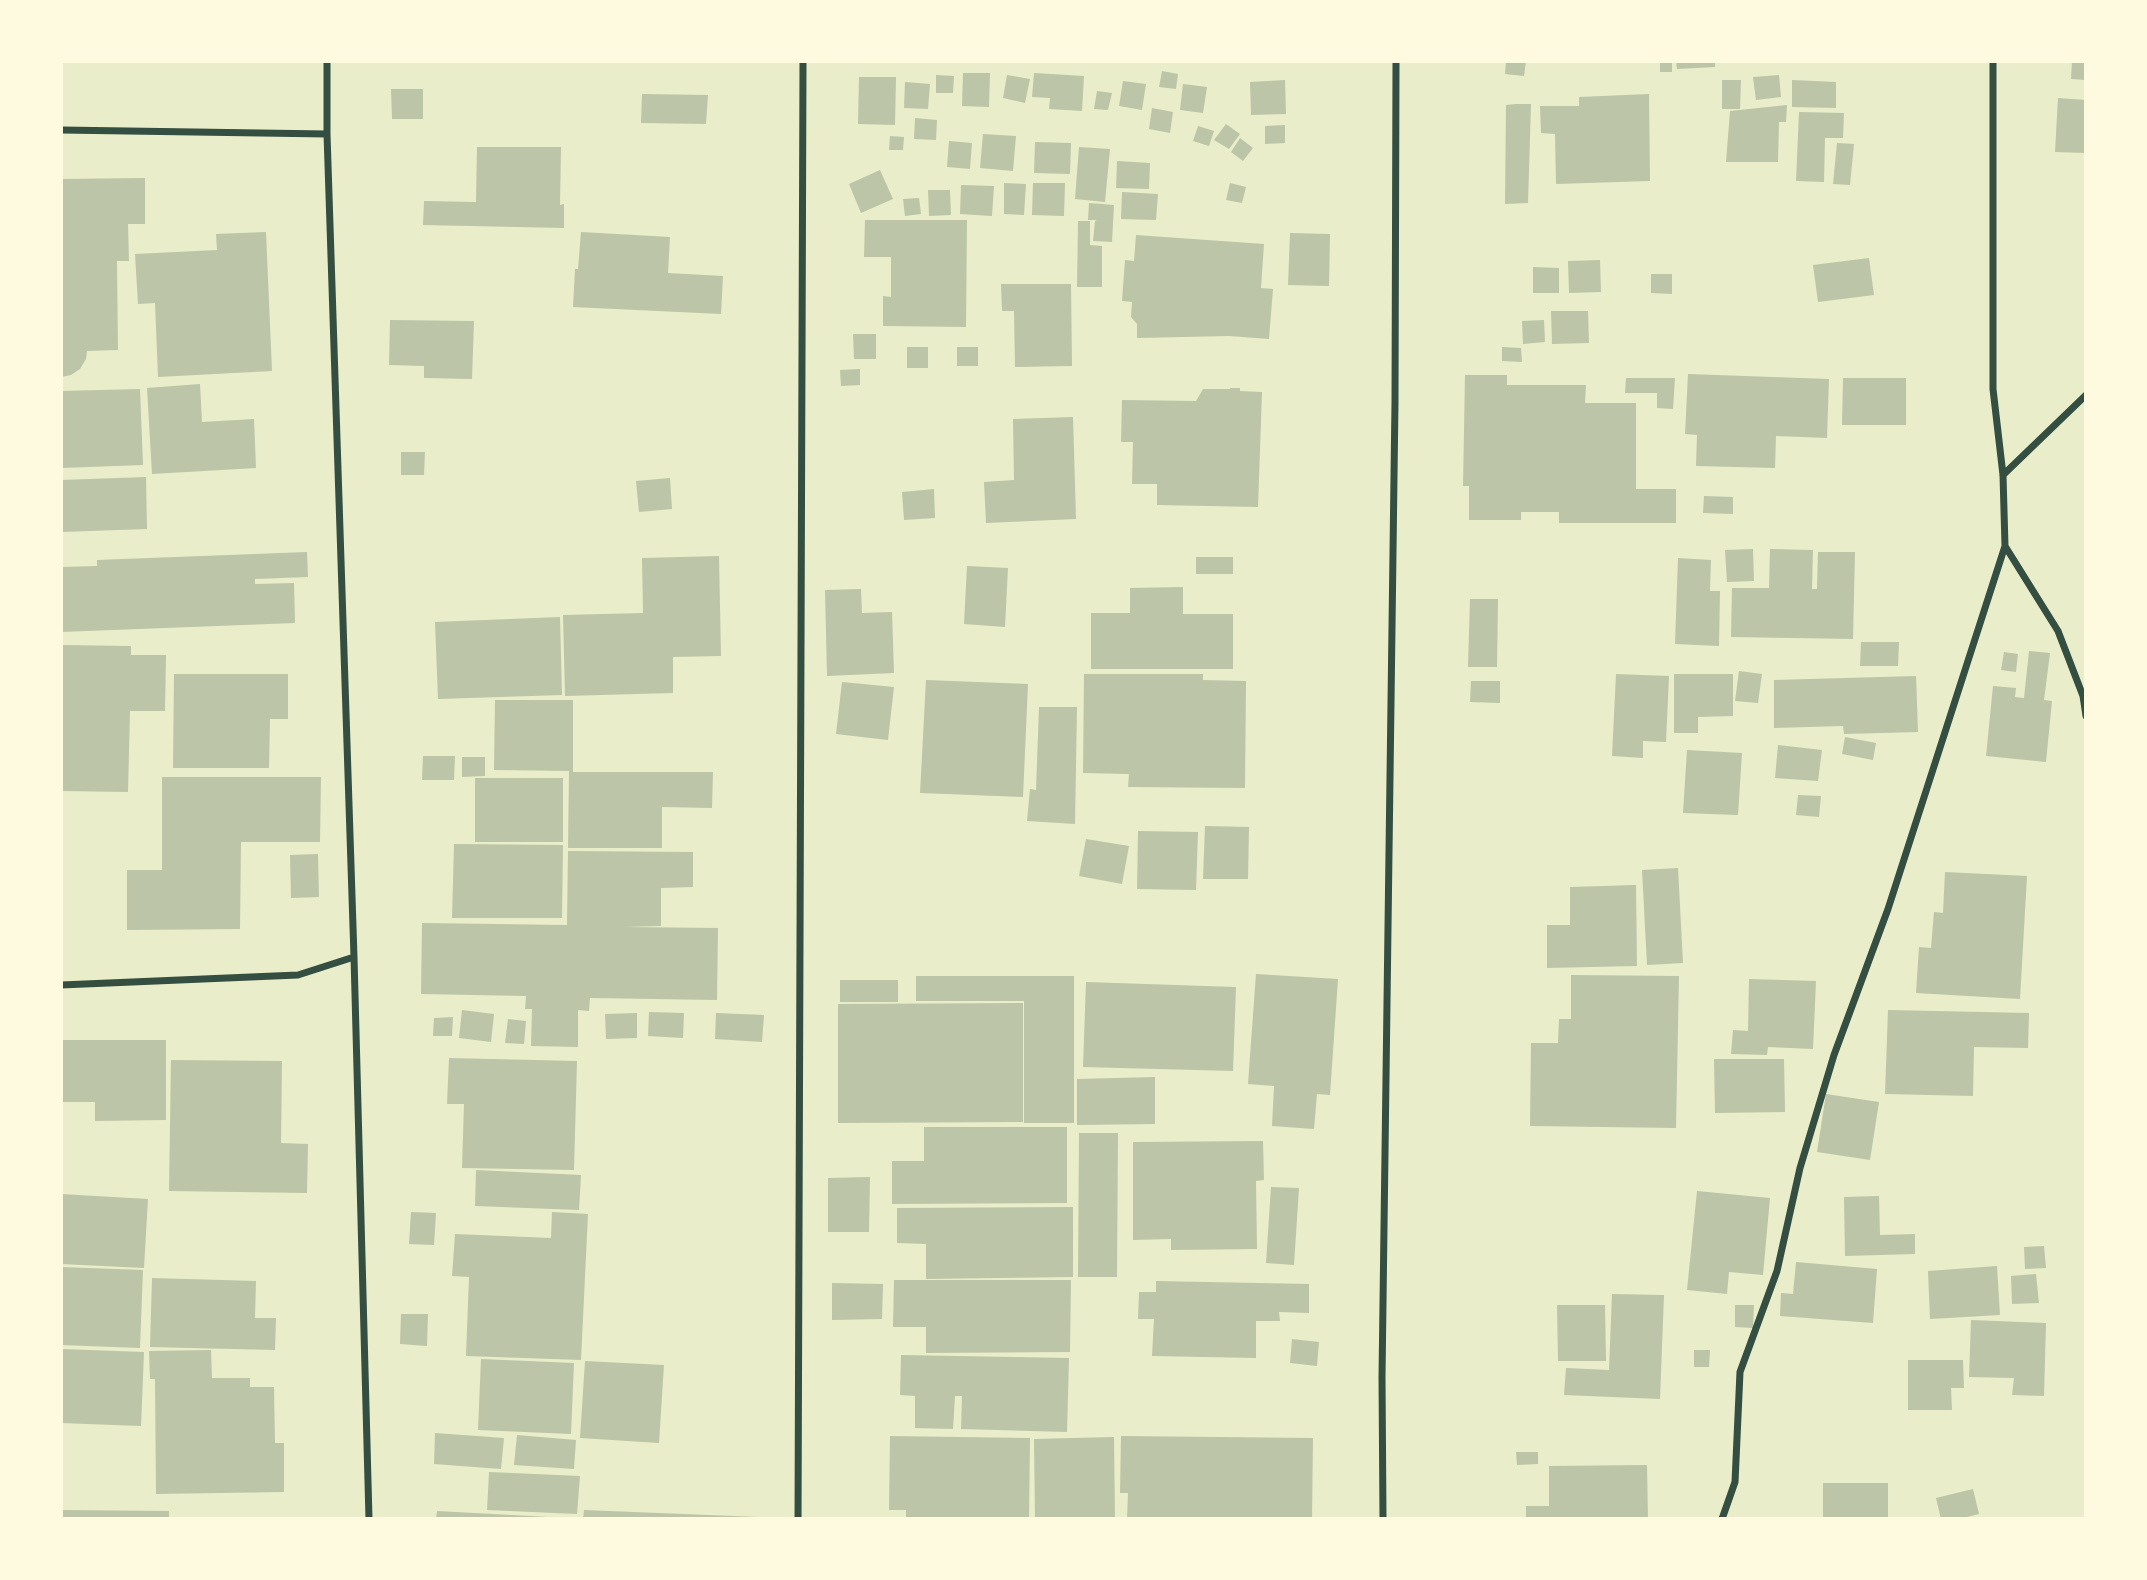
<!DOCTYPE html>
<style>
body{margin:0}
#map{position:relative;width:2147px;height:1580px;overflow:hidden;background:#e9edc9;font-family:"Sofia Sans Condensed",sans-serif}
canvas{display:block}
.frame{position:absolute;inset:0;border:63px solid #fefae0;pointer-events:none}
</style>
<div id="map">
<canvas width="2147" height="1580"></canvas>
<div class="frame"></div>
</div>
<script>
const c = document.querySelector('canvas').getContext('2d');
c.lineJoin = 'round';
function fill(path, color) {
  c.fillStyle = color;
  c.fill(path, 'evenodd');
}
function toPath(rows) {
  const path = new Path2D();
  for (const r of rows) {
    path.moveTo(r[0], r[1]);
    for (let i = 2; i < r.length; i += 2) path.lineTo(r[i], r[i + 1]);
  }
  return path;
}
function strokePath(path, color, width, dash) {
  c.strokeStyle = color;
  c.lineWidth = width;
  c.lineCap = dash ? 'butt' : 'round';
  c.setLineDash(dash || []);
  c.stroke(path);
}
const building = toPath([
 [1506,61,1526,61,1524,76,1505,74],
 [1660,61,1672,61,1672,72,1660,72],
 [1676,61,1715,61,1715,67,1677,69],
 [2072,61,2086,61,2086,80,2071,79],
 [1162,71,1178,74,1176,89,1159,87],
 [963,73,990,73,989,107,962,106],
 [1034,73,1084,76,1082,111,1049,109,1050,98,1032,97],
 [936,75,954,76,953,93,936,93],
 [1007,75,1030,79,1025,103,1003,98],
 [1779,75,1781,97,1756,100,1753,77],
 [859,77,896,77,895,125,858,124],
 [1285,80,1286,114,1251,115,1250,82],
 [1722,80,1741,80,1740,109,1722,109],
 [1792,80,1836,82,1836,108,1792,107],
 [1123,81,1146,84,1142,110,1119,106],
 [905,82,930,84,928,109,904,108],
 [1183,84,1207,87,1203,113,1180,110],
 [391,89,423,89,423,119,392,119],
 [1097,91,1112,93,1108,110,1094,109],
 [642,94,708,95,706,124,641,123],
 [1649,94,1650,181,1556,184,1555,134,1541,133,1540,106,1579,106,1579,97],
 [2058,98,2086,100,2086,153,2055,152],
 [1516,104,1531,104,1528,203,1505,204,1506,105],
 [1787,105,1786,122,1779,122,1778,162,1726,162,1730,111],
 [1152,108,1173,112,1170,133,1149,129],
 [1799,112,1844,113,1843,138,1825,138,1824,182,1796,181],
 [915,118,937,120,936,140,914,139],
 [1226,124,1240,134,1229,149,1214,140],
 [1285,125,1285,143,1265,144,1265,126],
 [1198,126,1214,131,1209,146,1193,141],
 [983,134,1016,136,1013,171,980,168],
 [890,136,904,137,903,150,889,150],
 [1240,138,1253,148,1243,161,1231,152],
 [949,141,972,143,970,169,947,167],
 [1035,142,1071,143,1070,174,1034,173],
 [1837,143,1854,144,1850,185,1833,184],
 [477,147,561,147,560,205,564,204,564,228,423,225,424,201,476,202],
 [1079,147,1110,149,1105,202,1075,199],
 [1117,161,1150,163,1149,189,1116,188],
 [880,170,893,199,861,213,849,184],
 [145,178,145,224,128,224,129,261,117,261,118,350,87,351,86,359,80,369,71,375,61,377,61,179],
 [1004,183,1026,184,1024,215,1004,214],
 [1033,183,1065,183,1064,216,1032,215],
 [1230,183,1246,187,1242,203,1226,200],
 [961,185,994,186,992,216,960,214],
 [928,190,950,190,951,215,929,216],
 [1122,192,1158,194,1156,220,1121,219],
 [919,198,921,214,905,216,903,199],
 [1089,203,1114,205,1112,242,1093,241,1095,221,1097,220,1088,220],
 [865,220,967,220,966,327,883,326,883,296,891,297,891,257,864,257],
 [1078,221,1090,221,1090,245,1102,246,1102,287,1077,287],
 [266,232,272,371,158,377,155,303,138,304,135,254,217,250,216,234],
 [581,232,670,237,668,273,723,276,721,314,573,307,575,269,578,269],
 [1290,233,1330,234,1329,286,1288,285],
 [1136,235,1264,244,1261,288,1273,289,1269,339,1229,336,1137,338,1137,324,1131,317,1132,302,1122,301,1125,260,1134,261],
 [1869,258,1874,295,1818,302,1813,265],
 [1600,260,1601,292,1569,293,1568,261],
 [1533,267,1559,268,1559,293,1533,293],
 [1651,274,1672,274,1672,294,1651,293],
 [1001,284,1071,284,1072,366,1015,367,1014,311,1002,311],
 [1551,311,1588,311,1589,343,1552,344],
 [390,320,474,321,472,379,424,378,424,366,389,365],
 [1544,320,1545,342,1523,344,1522,321],
 [853,334,876,334,876,359,854,359],
 [907,347,928,347,928,368,907,368],
 [957,347,978,347,978,366,957,366],
 [1502,347,1521,348,1522,362,1502,361],
 [860,369,860,385,841,386,840,370],
 [1688,374,1829,379,1827,438,1776,436,1775,468,1696,466,1697,435,1685,434],
 [1465,375,1507,375,1507,385,1586,385,1585,403,1636,403,1636,489,1676,489,1676,523,1559,523,1559,512,1521,512,1521,520,1469,520,1469,486,1463,486],
 [1626,378,1675,378,1673,409,1657,408,1657,393,1625,393],
 [1843,378,1906,378,1906,425,1842,425],
 [200,384,202,422,254,419,256,468,152,474,147,388],
 [1230,388,1240,388,1240,391,1262,392,1258,507,1157,505,1157,484,1132,484,1133,442,1121,442,1122,400,1196,401,1203,389,1230,389],
 [140,389,143,465,61,468,61,391],
 [1073,417,1076,519,986,523,984,482,1014,480,1013,419],
 [401,452,425,452,424,475,401,475],
 [146,477,147,529,61,532,61,480],
 [670,478,672,509,639,512,636,481],
 [934,489,935,518,904,520,902,492],
 [1704,496,1733,497,1733,514,1703,513],
 [1753,549,1754,581,1727,582,1725,550],
 [1770,549,1813,550,1812,589,1817,589,1818,552,1855,552,1853,639,1731,637,1732,588,1769,588],
 [307,552,308,577,255,579,255,584,294,583,295,623,61,632,61,567,97,566,97,560],
 [719,556,721,656,673,657,673,693,565,696,563,615,643,613,642,558],
 [1196,557,1233,557,1233,574,1196,574],
 [1678,558,1711,560,1710,591,1720,591,1719,646,1675,644],
 [967,566,1008,568,1005,627,964,624],
 [1183,587,1183,614,1233,614,1233,669,1091,669,1091,613,1130,613,1130,588],
 [861,589,862,613,892,612,894,673,827,676,825,590],
 [1470,599,1498,599,1497,667,1468,667],
 [560,617,562,695,438,699,435,622],
 [1861,642,1899,642,1898,666,1860,666],
 [61,645,131,646,131,655,166,655,165,711,130,711,128,792,61,791],
 [2029,651,2050,653,2044,700,2052,701,2046,762,1986,756,1993,686,2016,688,2015,697,2024,698],
 [2004,652,2018,654,2016,672,2001,670],
 [1739,671,1762,674,1758,703,1735,701],
 [174,674,288,674,288,719,270,719,269,768,173,768],
 [1084,674,1203,674,1203,680,1246,681,1245,788,1128,787,1129,774,1083,773],
 [1616,674,1669,676,1666,742,1643,741,1643,758,1612,756],
 [1674,674,1733,674,1733,716,1698,717,1698,733,1674,733],
 [1916,676,1918,732,1844,734,1843,726,1774,728,1774,680],
 [926,680,1028,684,1023,797,920,793],
 [1471,681,1500,681,1500,703,1470,702],
 [842,682,894,687,888,740,836,734],
 [495,700,573,700,573,772,713,772,712,808,662,807,662,848,568,848,569,771,494,770],
 [1039,707,1077,707,1075,824,1027,821,1030,789,1036,790],
 [1845,737,1876,743,1873,760,1842,754],
 [1778,745,1822,750,1818,781,1775,778],
 [1687,750,1742,753,1738,815,1683,813],
 [423,756,455,756,454,780,422,780],
 [462,757,485,757,485,776,462,777],
 [162,777,321,777,320,842,241,842,240,929,127,930,127,870,162,870],
 [475,778,563,778,563,842,475,842],
 [1798,795,1821,796,1819,817,1796,815],
 [1205,826,1249,827,1248,879,1203,879],
 [1138,831,1198,832,1196,890,1137,889],
 [1086,839,1129,846,1122,884,1079,876],
 [454,844,563,845,562,918,452,918],
 [568,851,693,852,693,887,661,888,661,926,624,927,718,928,717,1000,590,998,589,1011,578,1010,578,1047,531,1046,532,1009,525,1009,526,996,421,994,422,923,567,925],
 [318,854,319,897,291,898,290,855],
 [1678,868,1683,963,1647,965,1642,870],
 [1945,872,2027,876,2020,999,1916,993,1919,947,1931,948,1934,912,1943,913],
 [1636,885,1637,966,1547,968,1547,925,1570,925,1570,887],
 [1256,974,1338,979,1330,1095,1317,1094,1314,1129,1272,1126,1274,1086,1248,1084],
 [1571,975,1679,976,1676,1128,1530,1126,1531,1043,1558,1043,1559,1019,1571,1019],
 [916,976,1074,976,1074,1123,1024,1123,1024,1001,916,1001],
 [1749,979,1816,981,1813,1049,1768,1047,1767,1055,1731,1054,1733,1030,1748,1031],
 [840,980,898,980,898,1002,840,1002],
 [1086,982,1236,987,1233,1071,1083,1067],
 [1023,1003,1023,1122,838,1123,838,1004],
 [462,1010,494,1014,491,1042,459,1038],
 [1888,1010,2029,1013,2028,1048,1974,1047,1973,1096,1885,1094],
 [649,1012,684,1013,683,1038,648,1036],
 [637,1013,637,1038,606,1039,605,1014],
 [716,1013,764,1015,762,1042,715,1039],
 [453,1017,452,1036,433,1036,434,1018],
 [508,1019,526,1021,524,1044,505,1043],
 [61,1040,166,1040,166,1120,95,1121,95,1102,61,1102],
 [449,1058,577,1061,574,1170,462,1168,464,1104,447,1104],
 [1714,1059,1784,1059,1785,1112,1715,1113],
 [171,1060,282,1061,281,1143,308,1144,307,1193,169,1191],
 [1155,1077,1155,1124,1077,1125,1077,1079],
 [1826,1094,1879,1102,1870,1160,1817,1152],
 [924,1127,1067,1127,1067,1203,892,1204,892,1161,924,1161],
 [1079,1133,1118,1133,1117,1277,1078,1277],
 [1263,1141,1264,1180,1256,1181,1257,1249,1171,1250,1171,1239,1133,1240,1133,1142],
 [476,1170,581,1175,579,1210,475,1206],
 [870,1177,869,1232,828,1232,828,1178],
 [1271,1187,1299,1188,1294,1265,1266,1263],
 [1697,1191,1770,1198,1763,1275,1729,1272,1727,1294,1687,1290],
 [61,1194,148,1199,144,1268,61,1264],
 [1879,1196,1880,1235,1915,1234,1915,1254,1845,1256,1844,1197],
 [1073,1207,1073,1277,926,1279,926,1244,897,1243,897,1208],
 [411,1212,436,1213,434,1245,409,1244],
 [552,1212,588,1214,581,1360,466,1356,469,1277,452,1276,455,1234,551,1238],
 [2044,1246,2046,1268,2025,1269,2024,1247],
 [1796,1262,1877,1269,1873,1323,1780,1316,1781,1293,1793,1294],
 [1997,1266,2000,1315,1930,1319,1928,1271],
 [61,1267,143,1270,140,1348,61,1345],
 [2036,1274,2039,1303,2012,1304,2011,1276],
 [152,1278,256,1281,255,1318,276,1318,275,1350,150,1347],
 [894,1280,1071,1280,1070,1352,926,1353,926,1327,893,1327],
 [1156,1281,1309,1284,1309,1313,1279,1312,1280,1321,1256,1321,1256,1358,1152,1356,1154,1319,1138,1319,1139,1292,1156,1292],
 [832,1283,883,1284,882,1319,832,1320],
 [1612,1294,1664,1295,1660,1399,1564,1395,1566,1368,1609,1370],
 [1557,1305,1605,1305,1606,1361,1558,1361],
 [1735,1305,1754,1305,1753,1328,1735,1327],
 [401,1314,428,1314,427,1346,400,1344],
 [1971,1320,2046,1323,2044,1396,2012,1395,2014,1378,1969,1377],
 [1292,1339,1319,1342,1317,1366,1290,1363],
 [61,1349,144,1352,141,1426,61,1423],
 [211,1350,212,1378,250,1378,250,1387,274,1387,275,1443,284,1443,284,1492,156,1494,155,1379,150,1379,149,1351],
 [1694,1350,1710,1350,1709,1367,1694,1367],
 [901,1355,1069,1358,1067,1432,961,1429,962,1396,955,1396,953,1429,915,1428,915,1396,900,1395],
 [481,1359,574,1363,571,1434,478,1430],
 [1908,1360,1963,1360,1964,1388,1951,1388,1952,1410,1908,1410],
 [585,1361,664,1365,659,1443,580,1438],
 [435,1433,504,1438,501,1469,434,1464],
 [517,1435,576,1440,574,1469,514,1465],
 [890,1436,1030,1438,1029,1519,906,1519,906,1510,889,1510],
 [1121,1436,1313,1438,1312,1519,1127,1519,1128,1493,1120,1493],
 [1114,1437,1115,1519,1035,1519,1034,1439],
 [1516,1452,1538,1452,1538,1464,1517,1465],
 [1647,1465,1648,1519,1526,1519,1526,1506,1549,1506,1549,1466],
 [489,1472,580,1476,577,1514,487,1510],
 [1823,1483,1888,1483,1888,1519,1823,1519],
 [1973,1489,1979,1514,1959,1519,1941,1519,1936,1498],
 [61,1510,169,1511,169,1519,61,1519],
 [584,1510,758,1517,758,1519,583,1519],
 [437,1511,549,1517,549,1519,436,1519]
]);
const minor = toPath([
 [327,61,327,134,354,957,369,1519],
 [1993,61,1993,389,2003,475,2005,546,2058,631,2083,696,2086,716],
 [61,130,327,134],
 [2003,475,2086,395],
 [61,985,298,975,354,957],
 [798,1519,803,61],
 [1383,1519,1382,1377,1395,402,1396,61],
 [1722,1519,1735,1482,1740,1372,1777,1271,1800,1168,1834,1055,1888,909,2005,546]
]);
fill(building, '#bcc5a7');
strokePath(minor, '#344e41', 7);
</script>
